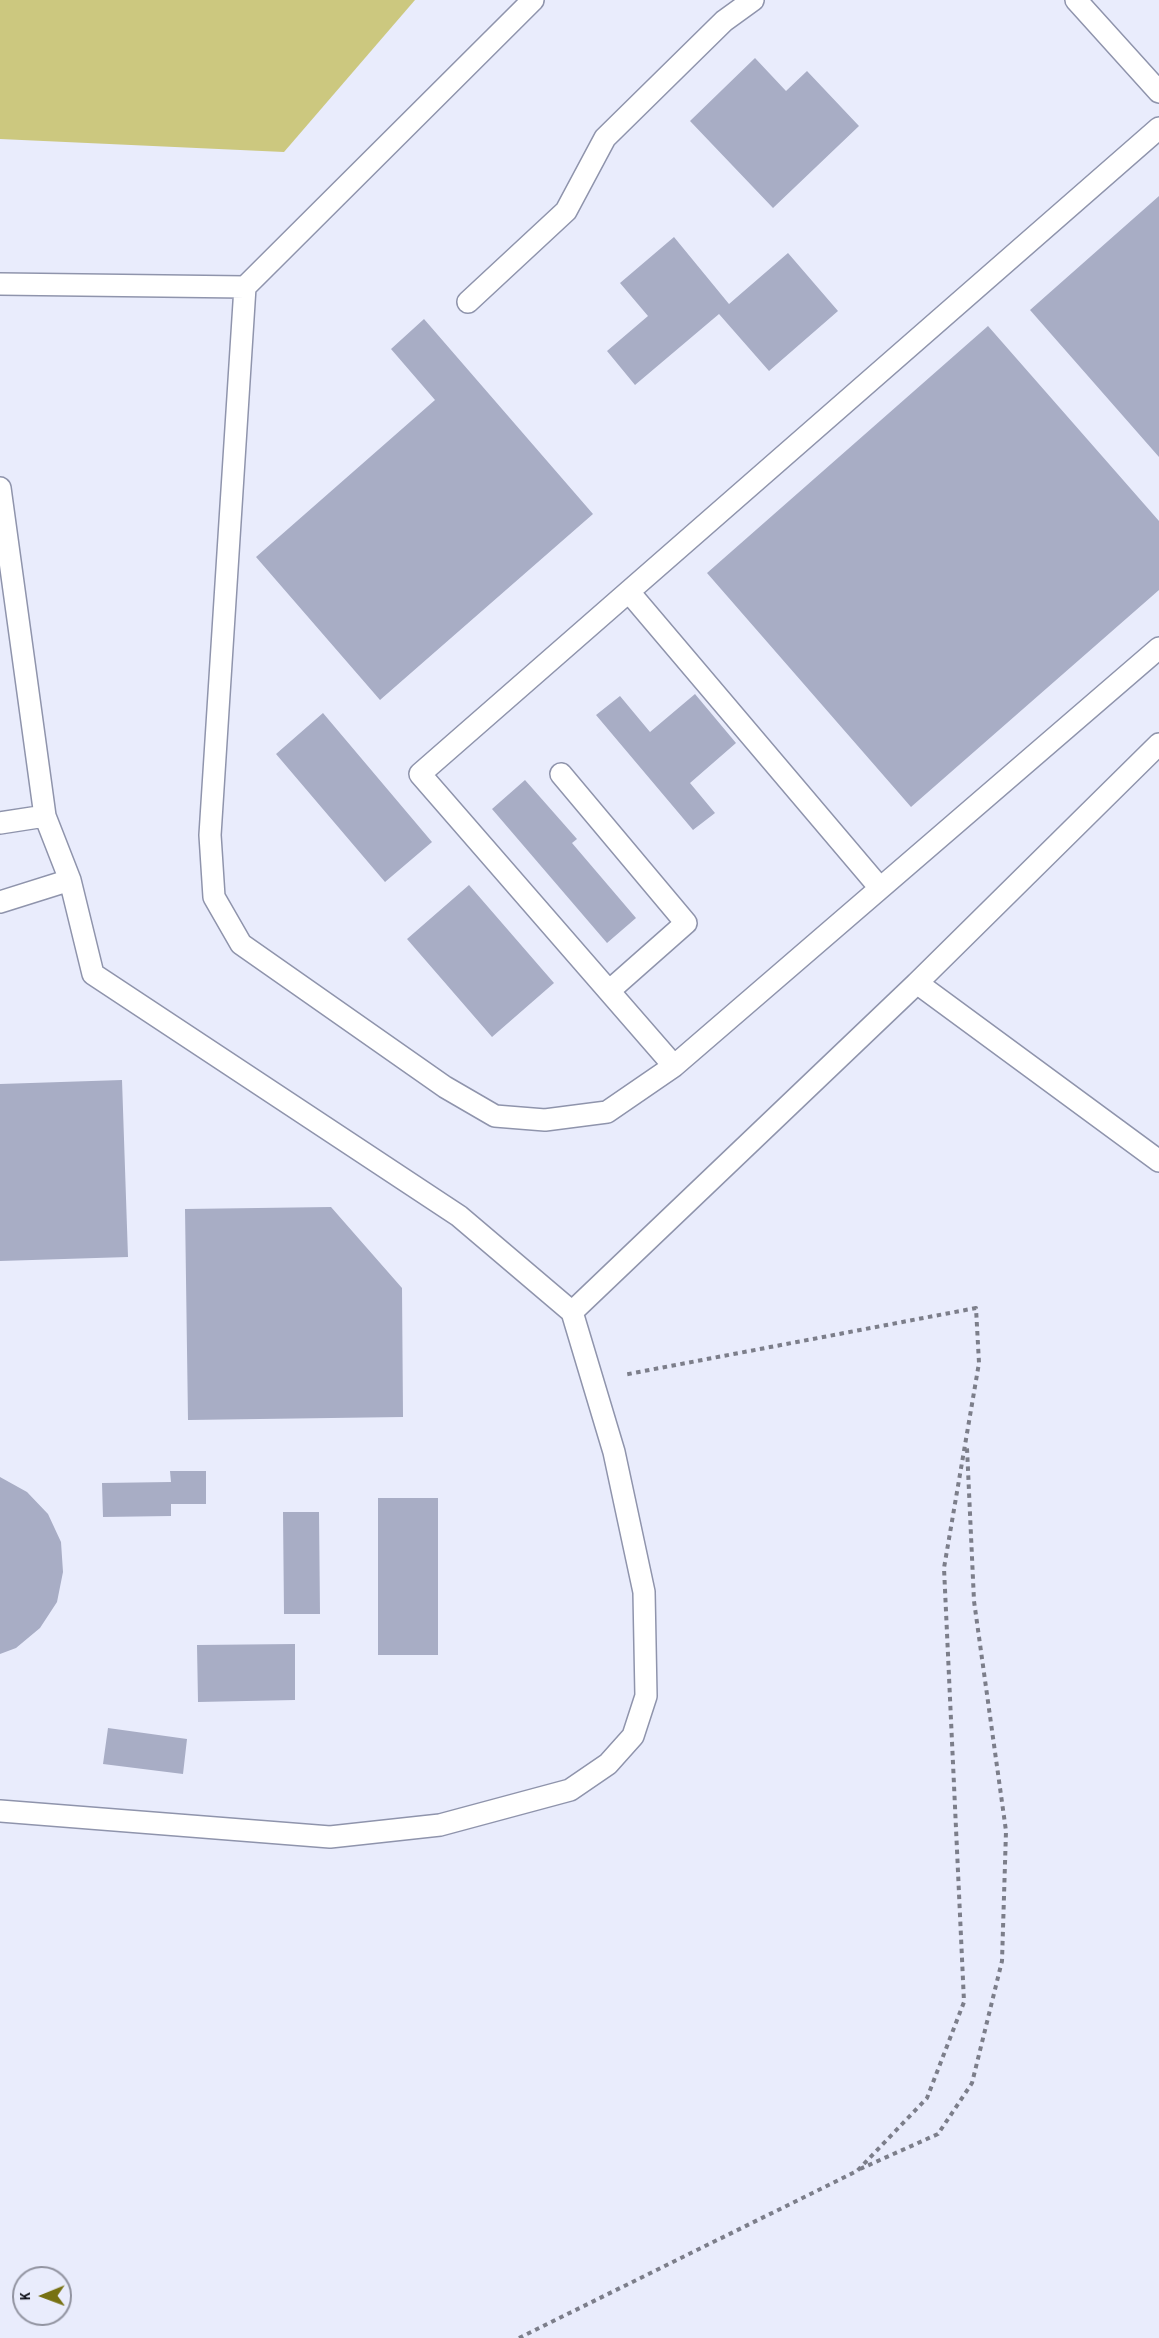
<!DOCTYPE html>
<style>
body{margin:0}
#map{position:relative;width:1159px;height:2338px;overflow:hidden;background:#e9ecfc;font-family:"Sofia Sans Condensed",sans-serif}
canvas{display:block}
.north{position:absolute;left:12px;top:2266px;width:60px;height:60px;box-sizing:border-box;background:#e9ecfc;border:2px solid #9193a0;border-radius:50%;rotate:269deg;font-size:16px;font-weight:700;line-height:24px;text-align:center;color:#0c0e16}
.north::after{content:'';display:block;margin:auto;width:21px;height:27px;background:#777112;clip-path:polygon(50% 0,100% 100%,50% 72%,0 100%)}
</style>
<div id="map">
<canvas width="1159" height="2338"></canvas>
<div class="north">K</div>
</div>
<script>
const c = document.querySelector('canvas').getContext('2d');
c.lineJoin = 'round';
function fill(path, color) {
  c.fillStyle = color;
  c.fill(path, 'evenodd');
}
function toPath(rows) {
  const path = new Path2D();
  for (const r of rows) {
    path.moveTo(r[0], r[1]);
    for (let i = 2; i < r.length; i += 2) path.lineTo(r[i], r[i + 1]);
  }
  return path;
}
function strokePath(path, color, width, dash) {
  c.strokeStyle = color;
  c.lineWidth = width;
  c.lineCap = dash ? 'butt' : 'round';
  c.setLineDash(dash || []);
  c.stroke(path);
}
const green = toPath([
 [0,0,415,0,284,152,0,139]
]);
const building = toPath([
 [755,58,786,91,807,71,859,126,773,208,690,121],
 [1159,196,1159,457,1030,310],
 [674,237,729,304,788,253,838,311,769,371,719,314,635,385,607,351,648,316,620,283],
 [424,319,593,514,380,700,256,557,435,400,391,349],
 [988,326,1159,521,1159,590,911,807,707,573],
 [695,694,736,743,690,783,715,813,693,830,596,715,620,696,650,732],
 [323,713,432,842,385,882,276,754],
 [525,780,577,839,572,843,636,918,607,943,492,809],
 [469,885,554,983,492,1037,407,939],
 [122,1080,128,1257,0,1261,0,1084],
 [331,1207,402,1288,403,1417,188,1420,185,1209],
 [170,1471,206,1471,206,1504,171,1504,171,1516,103,1517,102,1483,171,1482],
 [0,1477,27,1492,48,1514,61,1542,63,1572,57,1602,40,1628,16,1648,0,1654],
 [378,1498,438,1498,438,1655,378,1655],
 [283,1512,319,1512,320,1614,284,1614],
 [295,1644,295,1700,198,1702,197,1645],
 [108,1728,187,1739,183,1774,103,1764]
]);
const path = toPath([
 [860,2169,938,2134,972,2083,1002,1961,1006,1831,974,1601,967,1448],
 [519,2338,857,2171,927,2098,964,2002,944,1568,979,1363,976,1308,623,1375]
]);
const service = toPath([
 [1076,0,1159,92],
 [0,284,245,287,210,835,214,897,241,944,445,1087,495,1116,545,1120,607,1112,674,1066,1159,648],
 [245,287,533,0],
 [468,302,566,211,605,138,724,21,753,0],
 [0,488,45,816,70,880,93,974,459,1216,572,1312,917,983,1159,1161],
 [629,592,880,888],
 [561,774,686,923,609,991],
 [0,823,45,816],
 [0,902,70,880],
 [917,983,1159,744],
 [674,1066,420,774,1159,128],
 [0,1811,330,1837,440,1825,570,1790,608,1764,633,1736,646,1696,644,1592,614,1452,572,1312]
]);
fill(green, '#ccc87f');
fill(building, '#a8adc5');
strokePath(service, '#8f94ac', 24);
strokePath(path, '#7c7e8a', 4, [4.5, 4.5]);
strokePath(service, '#fff', 21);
</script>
